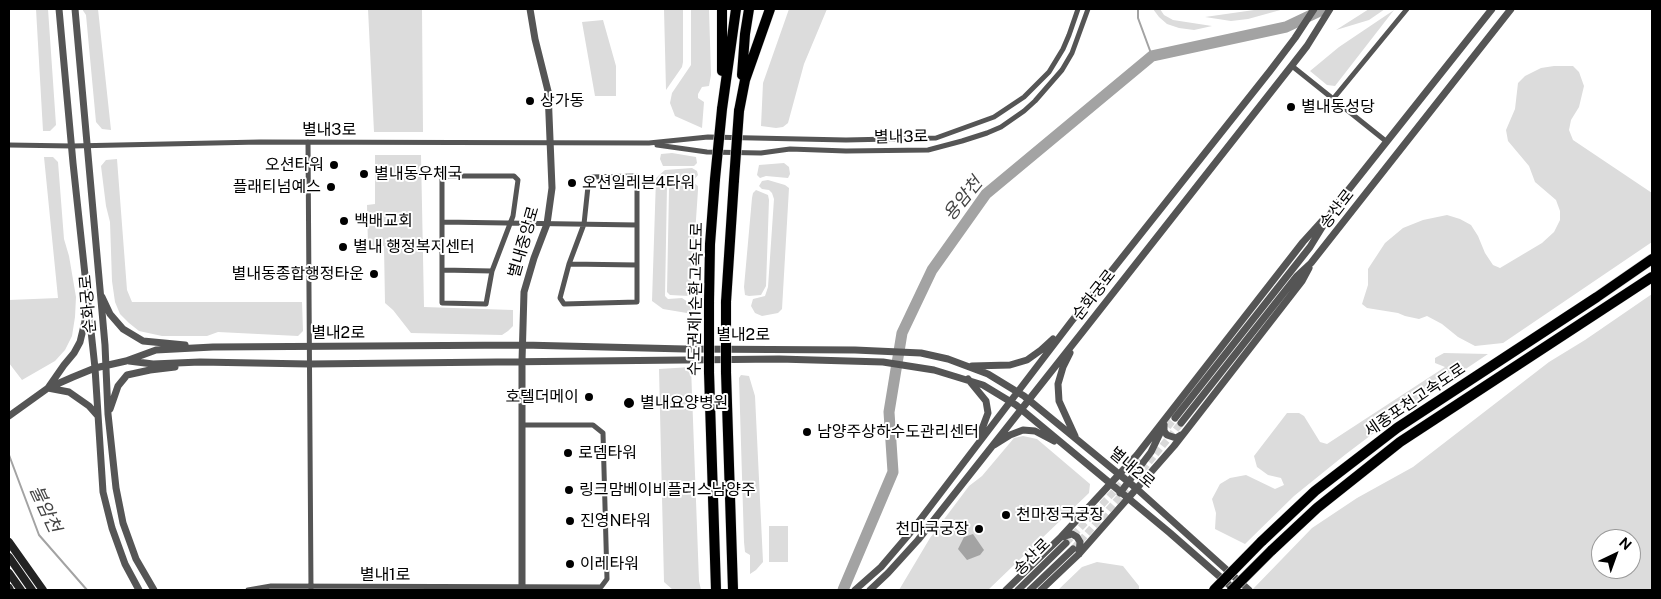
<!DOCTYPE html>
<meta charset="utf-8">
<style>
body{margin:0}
#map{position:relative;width:1661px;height:599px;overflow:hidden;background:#fff;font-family:"Public Sans",sans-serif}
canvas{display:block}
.frame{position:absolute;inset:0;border:10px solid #000;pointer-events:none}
.north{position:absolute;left:1591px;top:529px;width:50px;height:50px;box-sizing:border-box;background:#fff;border:1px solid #999;border-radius:50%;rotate:42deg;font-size:14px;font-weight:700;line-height:20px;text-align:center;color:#000}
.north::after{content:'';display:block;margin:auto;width:18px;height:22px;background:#000;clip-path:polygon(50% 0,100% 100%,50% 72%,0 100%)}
</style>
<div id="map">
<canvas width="1661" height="599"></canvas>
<div class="frame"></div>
<div class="north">N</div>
</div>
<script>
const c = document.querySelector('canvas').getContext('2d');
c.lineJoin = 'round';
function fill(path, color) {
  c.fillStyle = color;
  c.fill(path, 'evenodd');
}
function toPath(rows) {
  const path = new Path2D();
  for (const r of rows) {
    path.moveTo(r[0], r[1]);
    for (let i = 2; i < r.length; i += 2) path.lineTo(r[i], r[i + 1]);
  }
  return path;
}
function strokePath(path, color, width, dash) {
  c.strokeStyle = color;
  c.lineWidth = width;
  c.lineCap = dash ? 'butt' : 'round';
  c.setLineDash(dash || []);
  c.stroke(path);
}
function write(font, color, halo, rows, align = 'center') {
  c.font = font + ' "Public Sans","Noto Sans KR",sans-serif';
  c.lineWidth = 4;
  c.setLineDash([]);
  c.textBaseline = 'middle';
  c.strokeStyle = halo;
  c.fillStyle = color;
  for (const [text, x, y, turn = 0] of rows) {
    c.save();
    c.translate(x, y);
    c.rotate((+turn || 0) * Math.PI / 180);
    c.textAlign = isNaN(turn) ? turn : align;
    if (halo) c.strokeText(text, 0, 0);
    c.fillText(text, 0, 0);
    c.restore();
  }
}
const green = toPath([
 [36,9,48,9,56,125,50,131,43,131],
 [82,9,98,9,111,130,102,129,96,122,86,15],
 [368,9,422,9,423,132,374,132],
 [664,9,683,9,683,62,682,67,666,90],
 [691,9,709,9,711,75,709,86,702,87,698,94,698,98,704,102,702,128,675,116,670,103,672,93,691,65],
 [789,9,827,9,804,64,788,123,783,127,776,128,761,126,763,83],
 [1153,9,1160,9,1164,15,1173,20,1212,26,1194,30,1179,28,1167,24,1159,17],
 [1261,9,1284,9,1248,19,1231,21,1205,17],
 [1369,9,1385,9,1369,20,1336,30],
 [1394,10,1335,86,1327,85,1310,71,1339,47],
 [603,20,616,66,616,96,595,96,582,22],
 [1554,66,1573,66,1579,72,1584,86,1579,107,1571,120,1569,130,1573,140,1652,193,1652,242,1503,343,1475,346,1458,337,1442,324,1427,316,1419,319,1405,316,1398,313,1367,308,1362,304,1368,285,1368,269,1385,243,1403,228,1423,220,1447,215,1460,219,1471,225,1478,236,1485,253,1493,265,1500,268,1542,243,1554,232,1560,220,1560,211,1556,200,1535,182,1529,166,1508,141,1506,130,1515,109,1518,83,1525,76,1541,68],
 [672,153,696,157,697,163,694,166,663,166,660,159,661,154],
 [375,155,421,155,424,307,513,310,513,326,508,331,502,335,411,333,393,310,385,303,384,246,368,247,367,205,375,204],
 [44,157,53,157,58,162,64,239,69,256,76,297,75,317,72,336,65,350,55,361,22,380,9,363,9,300,58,298],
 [117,159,127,290,132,302,302,302,303,331,298,336,218,332,207,336,162,336,139,331,129,323,120,314,115,302,112,281,110,222,106,206,101,166,106,160],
 [784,163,789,167,790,174,788,178,766,176,760,178,757,175,759,165],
 [692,168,697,171,698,175,693,181,670,183,667,186,665,296,668,299,682,298,688,302,692,306,692,310,687,313,663,309,652,301,656,178,665,170],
 [768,180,785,185,789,188,782,309,778,313,762,316,755,313,751,306,753,299,765,296,768,287,774,199,772,193,769,190,762,189,759,186,762,181],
 [694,183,698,186,698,190,691,293,689,296,670,295,667,292,669,189,672,185],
 [756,190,768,195,769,200,766,286,761,295,749,296,745,295,744,287,752,198,753,193],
 [1652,294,1652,590,1252,590,1312,528,1357,498,1413,467,1549,362,1585,340],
 [1601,539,1631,539,1631,569,1601,569],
 [1444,353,1488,354,1403,411,1346,454,1294,496,1245,544,1215,529,1216,513,1212,499,1220,484,1230,478,1246,475,1275,489,1284,485,1281,478,1268,475,1257,467,1254,456,1287,413,1299,413,1304,416,1320,442,1327,444,1445,367,1435,363,1435,358],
 [691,367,699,581,701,590,673,590,664,582,659,369],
 [741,375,749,376,755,396,763,562,756,570,750,574,750,555,745,552,744,542,739,378],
 [1023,436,1037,439,1090,484,1089,493,988,590,899,590,930,538,969,486,982,476,1014,438],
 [769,526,788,526,788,562,769,562],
 [1097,562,1123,566,1139,586,1139,590,1058,590,1082,567]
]);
const water = toPath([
 [973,534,984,550,980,555,967,560,958,549,964,537]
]);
const stream = toPath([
 [1138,9,1138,18,1152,56],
 [9,455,39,535,87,590]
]);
const river = toPath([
 [843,590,893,472,889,412,902,333,932,270,986,194,1152,56,1286,27,1324,9]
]);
const tertiaryTunnel = toPath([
 [1161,435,1175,418],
 [1066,543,1122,483,1143,457],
 [1073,549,1128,488,1181,423]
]);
const minor = toPath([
 [1292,66,1387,142],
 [1333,99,1407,9],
 [308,142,311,590],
 [9,145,72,146,260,142,649,143,708,137,846,140,936,138,994,117,1024,97,1049,72,1063,49,1069,35,1078,9],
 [657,145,707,152,761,153,790,149,846,151,928,150,962,141,987,133,1001,127,1024,111,1035,101,1062,70,1072,53,1088,9],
 [442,176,514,176,518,180,513,216,492,271,486,304,442,303,442,176],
 [637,176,637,302,564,304,560,298,569,264,584,224,589,177,637,176],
 [442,222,637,225],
 [569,264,637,265],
 [442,270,492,271],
 [248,590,271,586,601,587,607,579,603,433,593,425,523,425]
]);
const tertiary = toPath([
 [59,9,73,163,95,368,103,492,112,528,125,564,139,590],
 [75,9,105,345,108,414,116,488,123,523,136,559,154,590],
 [102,297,110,314,123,329,143,341,185,345],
 [87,313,80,342,74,353,64,365,48,388,69,392,89,406,97,415],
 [1070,353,1063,367,1058,384,1059,401,1075,436],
 [129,361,153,364,200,362,309,364,779,359,883,362,934,370,983,385,1016,405,1170,533,1235,590],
 [972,366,1010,365,1027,360,1041,350,1053,339],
 [968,379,986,401,988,413,979,437],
 [110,409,118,386,127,375,150,370,175,367],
 [9,416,48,388,73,377,95,368,126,361,156,350,213,347,523,345,685,349,855,350,921,353,948,359,988,374,1024,396,1137,489,1249,590],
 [1175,418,1310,247,1334,208,1492,9],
 [1181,423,1297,276,1311,263,1511,9],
 [1164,425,1164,431,1167,435,1176,438,1181,435],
 [994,445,1010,435,1023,430,1035,431,1054,441],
 [1120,493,1151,452,1164,425],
 [1062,537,1072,534,1077,537,1080,542,1079,554],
 [522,590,522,361,524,292,534,258,547,224,552,188,548,91,535,39,530,9],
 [855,590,881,567,910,533,1071,322,1270,71,1295,38,1314,9],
 [870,590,888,573,918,540,1084,330,1293,64,1307,46,1330,9],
 [1006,590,1061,537,1137,455,1303,242,1322,221],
 [1018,590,1066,543],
 [1030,590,1073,549],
 [1041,590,1079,554,1174,446,1302,281,1309,268]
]);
const secondary = toPath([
 [9,542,43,590],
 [9,557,32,590],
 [9,573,21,590],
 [9,588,10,590]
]);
const motorway = toPath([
 [722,71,722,9],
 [742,75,745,34,749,9],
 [722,109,736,9],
 [739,111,745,80,770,9],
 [709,302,710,244,715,179],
 [726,302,734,180],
 [709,372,716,590],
 [726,372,733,590],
 [1261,542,1315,491,1397,428,1597,297,1652,259],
 [1271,551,1317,508,1400,442,1652,277]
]);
const motorwayBridge = toPath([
 [715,179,722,109],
 [734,180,739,111],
 [709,302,709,372],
 [726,372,726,302],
 [1214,590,1261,542],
 [1232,590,1271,551]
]);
const markers = [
 [530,101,5,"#000"],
 [1291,107,5,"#000"],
 [334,165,5,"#000"],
 [364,174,5,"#000"],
 [572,183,5,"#000"],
 [331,187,5,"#000"],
 [344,221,5,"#000"],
 [343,247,5,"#000"],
 [374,274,5,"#000"],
 [589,397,5,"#000"],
 [629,403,6,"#000"],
 [807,432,5,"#000"],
 [568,453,5,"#000"],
 [569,490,5,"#000"],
 [1006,515,5,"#000"],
 [570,521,5,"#000"],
 [979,529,5,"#000"],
 [570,564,5,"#000"]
];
const poiNames = [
 ["상가동",540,101],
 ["별내동성당",1301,107],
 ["오션타워",324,165,"right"],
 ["별내동우체국",374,174],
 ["오션일레븐4타워",582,183],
 ["플래티넘예스",321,187,"right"],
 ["백배교회",354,221],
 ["별내 행정복지센터",353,247],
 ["별내동종합행정타운",364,274,"right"],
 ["호텔더메이",579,397,"right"],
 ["별내요양병원",640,403],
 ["남양주상하수도관리센터",817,432],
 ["로뎀타워",578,453],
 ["링크맘베이비플러스남양주",579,490],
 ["천마정국궁장",1016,515],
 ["진영N타워",580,521],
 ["천마국궁장",969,529,"right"],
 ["이레타워",580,564]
];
const streetNames = [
 ["별내3로",329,130],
 ["별내3로",901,137,-1],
 ["송산로",1337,209,-52],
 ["별내중앙로",524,242,-74],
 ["순화궁로",1094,295,-52],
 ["수도권제1순환고속도로",696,299,-89],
 ["순화궁로",88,304,-95],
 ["별내2로",338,333],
 ["별내2로",743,335],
 ["세종포천고속도로",1415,400,-34],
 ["별내2로",1132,468,40],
 ["송산로",1032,557,-45],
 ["별내1로",385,575]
];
const waterNames = [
 ["용암천",963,199,-51],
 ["불암천",45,509,65]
];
fill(green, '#dcdcdc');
fill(water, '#a3a3a3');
strokePath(stream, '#a3a3a3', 2);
strokePath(river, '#a3a3a3', 11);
strokePath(tertiaryTunnel, '#d9d9d9', 7, [7, 3.5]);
strokePath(motorway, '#dbdbdb', 11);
strokePath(minor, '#555', 5);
strokePath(tertiary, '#555', 7);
strokePath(secondary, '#222', 8);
strokePath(motorway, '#000', 10);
strokePath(motorwayBridge, '#dbdbdb', 11, []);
strokePath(motorwayBridge, '#000', 10);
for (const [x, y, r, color] of markers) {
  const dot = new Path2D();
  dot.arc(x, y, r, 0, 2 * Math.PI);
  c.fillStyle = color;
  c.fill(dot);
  strokePath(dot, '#fff', 2);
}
write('16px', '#000', '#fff', poiNames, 'left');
write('16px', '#000', '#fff', streetNames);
write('italic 18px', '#444', '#fff', waterNames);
</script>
